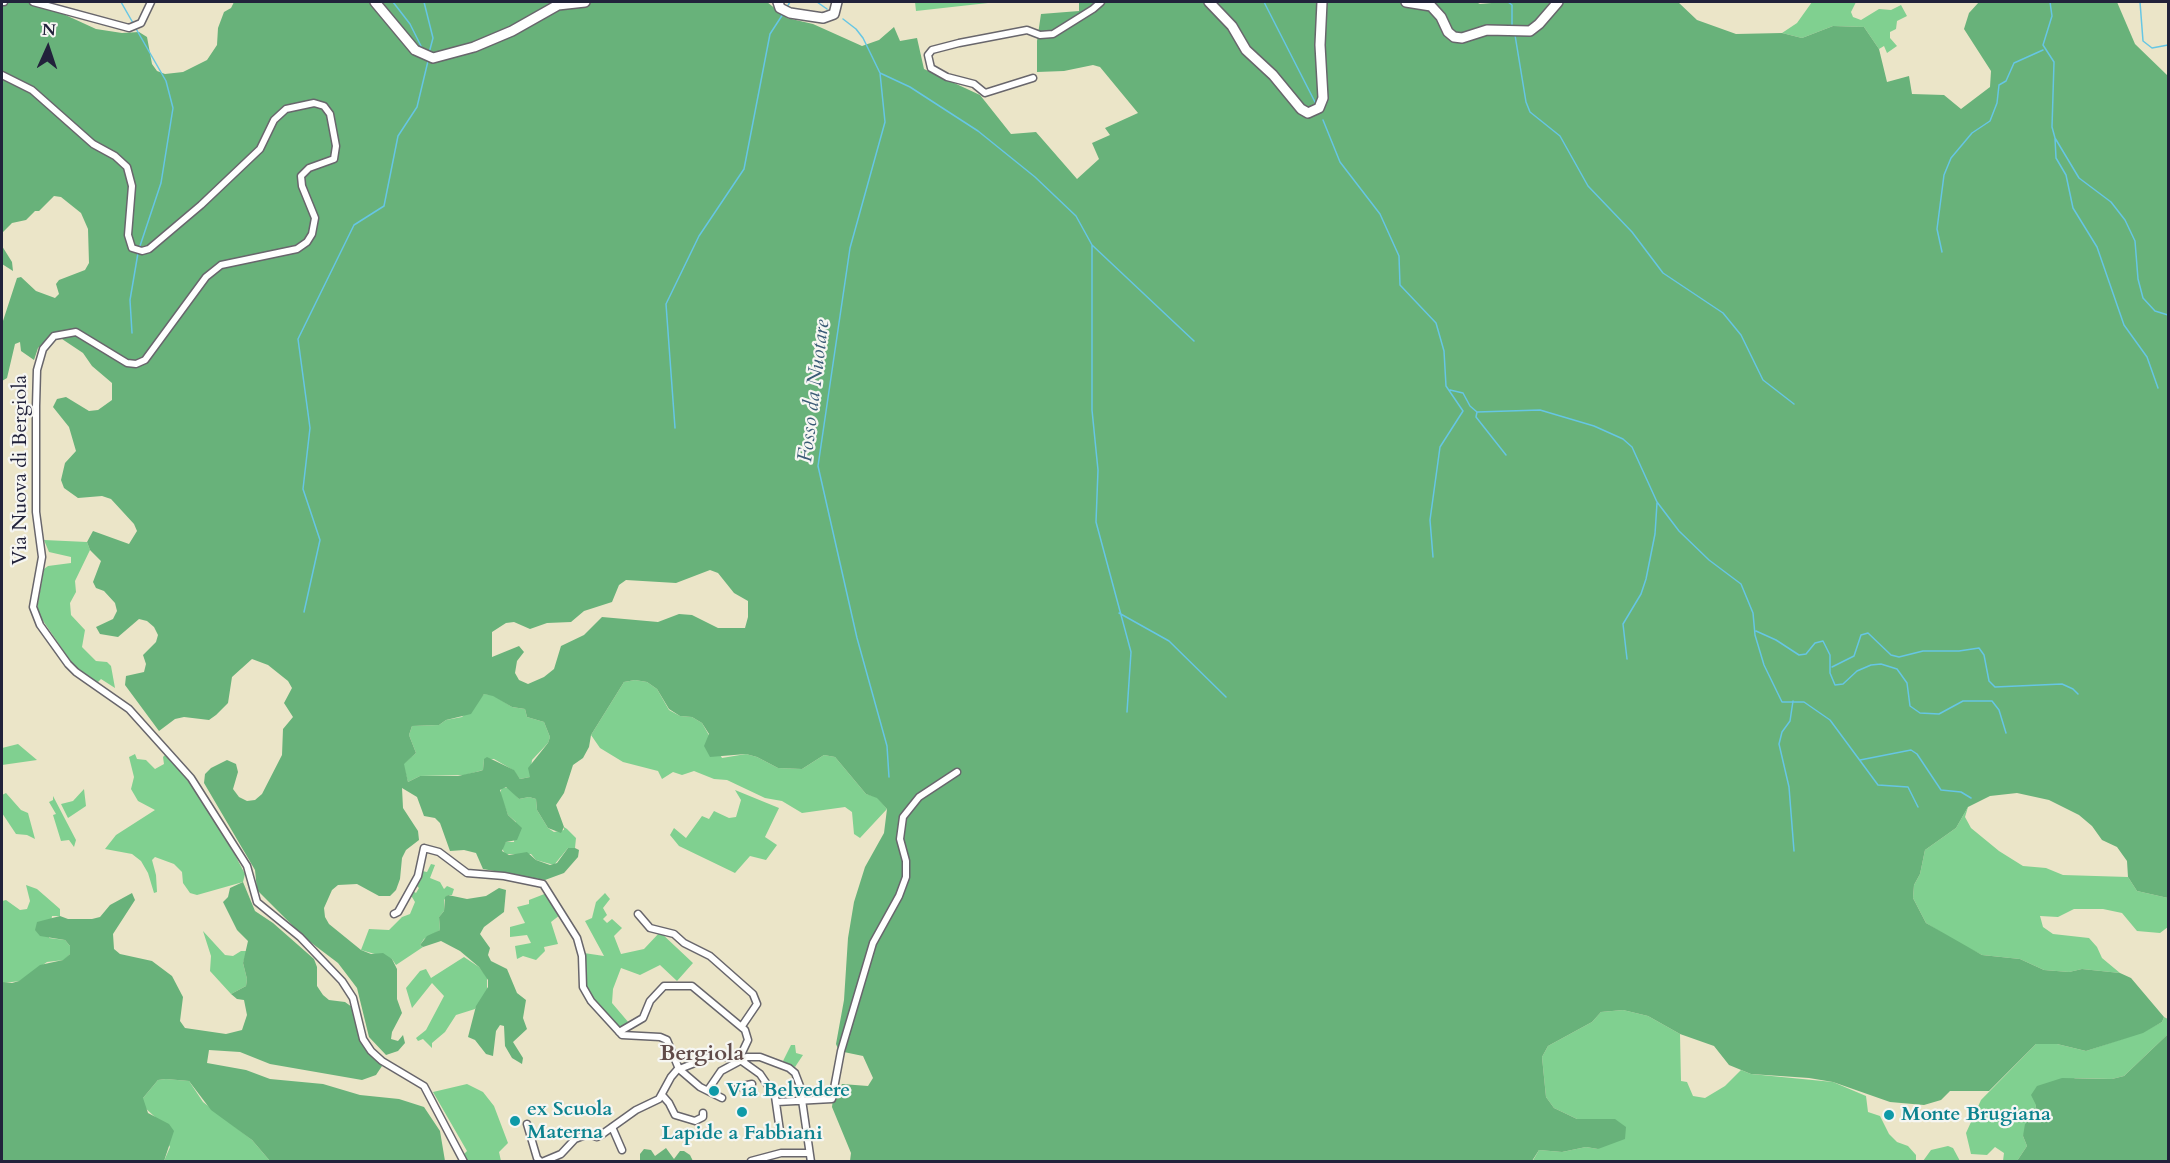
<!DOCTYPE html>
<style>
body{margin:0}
#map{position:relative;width:2170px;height:1163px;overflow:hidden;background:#ebe5c8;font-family:Cardo,serif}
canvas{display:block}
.frame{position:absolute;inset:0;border:3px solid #22223b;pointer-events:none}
.north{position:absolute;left:18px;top:18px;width:60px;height:60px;-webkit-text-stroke:4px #f6f6f2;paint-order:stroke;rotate:3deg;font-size:16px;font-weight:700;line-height:24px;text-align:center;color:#22223b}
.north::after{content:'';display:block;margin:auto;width:21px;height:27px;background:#22223b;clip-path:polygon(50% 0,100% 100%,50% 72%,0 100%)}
</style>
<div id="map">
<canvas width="2170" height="1163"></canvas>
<div class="frame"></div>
<div class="north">N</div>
</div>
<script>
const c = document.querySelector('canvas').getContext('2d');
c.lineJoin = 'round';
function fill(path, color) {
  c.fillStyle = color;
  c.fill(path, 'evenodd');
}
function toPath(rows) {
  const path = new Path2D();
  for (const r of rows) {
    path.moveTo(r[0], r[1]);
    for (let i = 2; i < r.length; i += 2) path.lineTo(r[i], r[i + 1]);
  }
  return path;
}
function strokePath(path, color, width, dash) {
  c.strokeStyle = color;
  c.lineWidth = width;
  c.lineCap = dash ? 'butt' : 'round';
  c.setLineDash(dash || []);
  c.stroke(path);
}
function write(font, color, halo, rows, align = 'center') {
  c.font = font + ' Cardo,serif';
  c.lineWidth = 4.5;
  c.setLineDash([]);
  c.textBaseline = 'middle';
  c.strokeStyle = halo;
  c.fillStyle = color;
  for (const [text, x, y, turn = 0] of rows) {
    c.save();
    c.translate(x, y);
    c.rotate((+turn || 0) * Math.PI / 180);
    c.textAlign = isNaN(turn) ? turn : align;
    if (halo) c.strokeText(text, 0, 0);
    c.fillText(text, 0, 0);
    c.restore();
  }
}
const green = toPath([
 [915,2,997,2,916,11],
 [1812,2,1856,2,1851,12,1853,17,1861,20,1879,9,1891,10,1901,5,1907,16,1897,21,1896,29,1890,32,1890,38,1897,46,1887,53,1884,46,1879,49,1864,27,1833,26,1802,38,1782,33,1797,23],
 [44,540,87,542,90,550,75,581,76,592,70,603,71,615,85,630,82,647,96,661,107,662,111,666,115,688,101,679,97,683,74,666,39,615,37,609,44,569,48,566,71,563,71,557,49,552],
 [635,680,647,682,657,689,669,710,680,716,692,717,702,723,722,758,746,754,757,757,778,768,802,769,824,755,835,757,866,794,877,797,887,809,860,838,854,834,852,812,845,807,802,813,782,801,765,798,727,780,714,779,694,771,682,775,673,772,662,779,658,771,623,762,600,748,591,735,624,682],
 [484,694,493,695,512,707,525,709,527,717,544,722,550,737,548,743,532,760,530,777,520,779,513,770,494,759,484,759,483,770,465,775,420,776,408,782,403,764,416,753,409,735,412,726,439,725,446,720,462,717],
 [18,744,37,760,2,765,2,748],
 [167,753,189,779,235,855,245,874,243,882,197,895,190,893,183,883,182,872,174,864,155,857,152,860,156,875,157,892,154,893,148,873,141,861,132,854,105,849,116,835,155,810,138,801,131,789,134,777,129,757,135,754,137,759,146,760,155,769,164,764,163,757],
 [502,787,509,788,519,799,529,797,536,799,537,810,548,828,554,832,564,830,564,827,567,829,576,838,575,848,568,848,554,865,536,860,531,854,505,854,502,848,506,842,514,842,516,822,508,815,500,794],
 [84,789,86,806,68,818,61,804,73,801],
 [735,790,779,808,765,837,777,845,766,860,750,856,735,873,679,846,670,835,674,828,686,838,702,816,709,819,714,811,729,818,736,817,741,800],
 [6,793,21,810,28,813,35,839,27,835,16,834,2,813,2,795],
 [53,796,76,840,74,847,69,840,61,841,53,815,56,814,49,802,53,800],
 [1968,807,1965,817,1971,828,1999,851,2023,866,2046,868,2063,875,2128,877,2137,891,2168,898,2168,927,2160,933,2137,931,2122,913,2103,909,2074,909,2058,917,2040,916,2043,927,2053,934,2089,938,2097,947,2102,958,2120,973,2082,969,2069,972,2044,970,2020,959,1982,955,1958,943,1926,923,1913,898,1914,885,1920,874,1925,850,1956,828],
 [431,864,435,865,430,878,440,882,444,889,447,886,454,889,452,895,448,895,444,900,444,911,439,917,440,930,424,939,420,945,423,947,396,965,392,959,361,950,369,929,389,930,402,917,410,914,415,902,412,897,407,896,413,891,416,893,419,888,416,885,422,871,427,872],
 [26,885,37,889,60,909,60,916,52,916,49,938,65,940,70,946,70,954,64,960,47,962,20,981,4,983,2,982,2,901,6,900,20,910,27,909,30,901],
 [547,893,560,915,551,922,558,944,544,947,545,951,536,960,523,956,517,959,515,946,531,943,527,935,510,937,510,927,525,923,517,907,529,904,529,900],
 [605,893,610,899,603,908,607,915,603,919,607,923,612,919,622,928,614,936,621,954,644,949,660,932,693,963,677,981,660,965,640,975,621,968,613,989,612,1003,629,1023,619,1030,590,997,585,985,584,953,604,956,585,921,592,918,596,902],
 [203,931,225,955,233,956,241,951,247,951,243,963,247,979,246,986,231,994,210,971,211,956],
 [464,957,479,967,487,977,487,991,475,1009,456,1015,445,1032,432,1043,432,1048,423,1039,418,1041,416,1038,426,1030,444,996,432,983,412,1008,406,988,420,971,426,969,431,978],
 [1623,1010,1648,1016,1680,1034,1681,1081,1687,1082,1693,1096,1705,1098,1725,1086,1741,1070,1751,1074,1833,1082,1866,1096,1868,1112,1880,1116,1889,1134,1897,1142,1908,1146,1916,1155,1916,1162,1532,1162,1539,1150,1562,1152,1586,1147,1598,1149,1615,1119,1577,1119,1554,1108,1546,1097,1542,1057,1548,1046,1592,1022,1601,1012],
 [2164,1017,2168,1019,2168,1034,2124,1076,2112,1079,2075,1078,2036,1105,2034,1117,2023,1136,2027,1146,2017,1161,2003,1161,2004,1153,1995,1147,1987,1155,1971,1154,1966,1133,1981,1100,2036,1044,2057,1044,2086,1051,2143,1032,2162,1022],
 [791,1045,795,1045,796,1053,803,1055,795,1067,783,1061],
 [166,1079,189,1081,203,1102,252,1140,270,1161,164,1161,170,1147,155,1117,143,1106,143,1098,158,1080],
 [467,1084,483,1092,494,1106,508,1143,499,1152,501,1161,466,1161,464,1154,467,1151,433,1092],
 [1948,1146,1953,1148,1960,1161,1923,1161,1931,1150]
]);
const forest = toPath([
 [10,2,37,2,96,29,122,33,139,32,147,37,152,64,157,71,165,74,183,72,207,60,217,45,218,28,224,12,231,8,234,2,767,2,787,18,813,24,862,46,879,40,894,27,900,41,917,38,924,69,980,95,1011,134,1036,132,1077,179,1099,159,1092,143,1110,135,1105,128,1138,113,1100,67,1093,65,1064,71,1037,72,1037,41,1041,14,1079,11,1079,2,1476,2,1480,4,1503,2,1678,2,1697,20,1736,34,1782,33,1802,38,1833,26,1864,27,1879,49,1887,82,1909,76,1912,94,1944,95,1961,109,1990,87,1991,71,1964,29,1969,13,1979,2,2117,2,2135,44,2168,76,2168,898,2137,891,2128,877,2127,861,2117,847,2102,840,2092,826,2079,815,2049,800,2017,793,1990,796,1968,807,1956,828,1925,850,1920,874,1914,885,1913,898,1926,923,1982,955,2020,959,2044,970,2069,972,2082,969,2120,973,2131,978,2164,1017,2162,1022,2143,1033,2086,1051,2057,1044,2036,1044,1989,1091,1950,1091,1941,1100,1924,1105,1890,1102,1833,1082,1809,1078,1751,1074,1729,1065,1714,1046,1680,1034,1648,1016,1623,1010,1601,1012,1592,1022,1548,1046,1542,1057,1546,1097,1554,1108,1577,1119,1615,1119,1626,1127,1625,1139,1598,1149,1586,1147,1562,1152,1539,1150,1532,1161,850,1161,851,1153,832,1107,833,1099,842,1084,868,1086,873,1078,863,1056,839,1051,836,1044,844,1000,848,938,854,902,865,867,884,833,887,809,877,798,866,794,835,757,824,755,802,769,778,768,757,757,746,754,710,757,704,746,709,734,702,723,692,717,680,716,669,709,657,689,647,682,635,680,624,682,591,735,589,747,583,758,573,765,564,793,556,805,564,827,561,833,548,828,537,810,536,799,529,797,519,799,506,787,500,790,508,815,522,828,517,840,506,842,502,851,509,855,527,852,536,860,550,865,557,863,568,848,575,848,579,850,578,857,564,873,545,880,483,869,476,853,464,850,450,851,440,823,435,818,424,816,417,797,402,788,403,808,418,831,419,840,406,850,402,858,400,879,396,890,390,896,379,896,357,884,338,885,332,890,324,908,325,917,329,924,361,950,371,954,383,953,392,959,397,969,397,999,402,1013,392,1032,391,1039,398,1041,403,1035,405,1043,398,1051,386,1055,369,1037,357,988,338,963,305,938,257,890,255,870,204,783,205,774,211,768,227,760,236,764,238,772,233,789,239,797,247,801,255,800,262,794,282,755,283,729,293,717,284,703,292,688,288,681,268,665,252,659,232,677,228,703,216,715,209,720,184,717,175,719,159,731,125,685,126,676,144,672,146,664,143,655,156,642,158,635,154,627,147,621,139,619,118,637,100,634,96,627,113,619,117,611,115,603,104,591,96,588,93,582,101,561,90,550,87,542,93,531,129,544,137,531,134,524,111,499,102,496,78,498,64,488,61,480,65,463,76,451,69,427,53,407,57,399,66,397,89,411,98,410,112,400,112,383,92,366,83,353,53,333,38,348,34,360,21,351,20,342,15,344,7,378,2,381,2,324,17,278,21,277,36,291,55,298,59,294,56,284,59,280,85,270,89,263,88,229,81,213,61,197,54,196,39,211,35,211,26,220,12,223,2,233,2,4],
 [710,570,718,573,734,593,748,601,748,617,745,628,718,628,692,615,679,614,658,622,602,617,584,635,561,646,554,669,544,677,528,684,519,680,515,673,517,661,524,652,519,646,492,657,492,632,506,623,514,622,530,629,547,623,571,622,584,611,612,602,619,585,626,580,676,583],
 [484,694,493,696,512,707,525,709,527,717,544,722,550,737,548,743,528,768,530,777,520,779,514,770,487,757,484,759,483,770,480,771,458,776,420,776,408,782,404,764,416,753,409,735,412,726,439,725,446,720,471,714],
 [2,246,12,262,13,271,2,264],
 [243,882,255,911,273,923,314,959,317,967,317,986,323,995,329,1000,345,1002,352,1007,363,1046,382,1066,376,1075,362,1080,270,1064,240,1052,209,1050,207,1063,246,1070,270,1079,323,1084,360,1095,399,1099,424,1107,440,1131,445,1161,270,1161,252,1140,211,1110,189,1081,166,1079,158,1080,143,1098,148,1113,169,1124,174,1131,164,1161,2,1161,2,982,12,983,19,981,40,965,63,960,70,954,70,946,65,940,40,936,35,930,37,922,60,916,68,919,92,919,100,917,110,905,132,893,135,900,113,934,114,949,120,954,152,961,172,976,183,997,180,1021,185,1028,226,1034,242,1030,247,1015,244,1000,237,999,231,994,246,986,247,979,243,963,248,941,237,930,223,902,228,897,230,888],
 [499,888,506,890,504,912,484,927,480,934,490,948,488,955,491,961,507,969,517,993,526,1000,523,1018,527,1029,513,1042,523,1058,522,1064,512,1058,505,1046,504,1026,500,1025,496,1031,493,1056,486,1054,475,1040,468,1037,476,1006,488,987,488,980,479,967,460,951,441,941,423,947,420,945,427,936,440,930,439,917,444,911,445,897,448,895,467,899,486,896],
 [2168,1034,2168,1161,2017,1161,2027,1146,2023,1136,2025,1124,2034,1117,2036,1105,2031,1095,2037,1086,2062,1078,2112,1079,2124,1076],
 [666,1148,674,1159,680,1151,684,1151,690,1155,693,1161,640,1161,640,1154,644,1149,651,1150,655,1156]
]);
const stream = toPath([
 [121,2,133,23],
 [393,2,410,24,422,48],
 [424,2,433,38,429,53],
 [817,2,827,9],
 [1264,2,1316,104],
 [1508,2,1512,5,1512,26],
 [2050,2,2052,16,2043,45,2054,62,2052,127,2055,138,2079,178,2111,202,2125,220,2135,241,2138,279,2143,298,2155,311,2168,315],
 [2140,2,2143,41,2152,48,2168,45],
 [787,7,790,2],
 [843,19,856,29,863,38,880,73,885,122,850,248,818,466,857,638,887,746,889,777],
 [135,27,166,81,173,108,161,183,139,249],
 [1515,35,1526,102,1530,112,1560,136,1588,186,1632,232,1663,273,1723,313,1741,335,1763,380,1794,404],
 [880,73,910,87,978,131,1035,177,1076,216,1092,245,1092,410,1098,470,1096,522,1131,652,1127,712],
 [1323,120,1340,162,1380,214,1399,256,1400,285,1436,323,1444,351,1446,386,1463,411,1440,447,1430,520,1433,557],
 [2055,138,2056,158,2066,175,2073,208,2097,247,2124,325,2147,357,2158,388],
 [1092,245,1194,341],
 [1942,252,1937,229,1944,175,1951,158,1972,133,1990,121,1997,103,1999,85,2006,81,2014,63,2043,50],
 [132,333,130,300,138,253],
 [1450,390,1463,393,1470,406,1477,412,1476,417,1506,455],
 [1477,412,1540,410,1594,426,1623,439,1632,447,1657,502,1679,531,1709,560,1741,584,1753,613,1755,635,1764,665,1782,702,1804,702,1830,720,1878,785,1908,787,1918,807],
 [675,428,666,304,699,236,744,169,770,34,783,14],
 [304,612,320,540,303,489,310,428,298,339,354,225,384,206,398,136,417,107,428,61],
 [1119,613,1169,641,1226,697],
 [1756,631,1776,640,1799,655,1806,654,1815,643,1823,641,1830,655,1830,673,1835,685,1843,684,1857,671,1871,665,1881,664,1897,669,1907,683,1910,706,1920,713,1939,714,1963,701,1992,701,1999,710,2006,733],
 [1627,659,1623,624,1641,594,1646,579,1655,534,1657,503],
 [1832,667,1854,656,1861,635,1868,633,1891,655,1899,657,1923,651,1959,651,1979,648,1984,655,1989,681,1995,687,2062,684,2073,689,2078,694],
 [1793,701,1790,721,1782,732,1779,744,1789,787,1794,851],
 [1860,760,1911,750,1917,754,1941,790,1961,792,1971,798]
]);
const street = toPath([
 [2,2,4,2],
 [33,2,129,28,141,23,151,2],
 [2,75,32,90,93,144,115,156,127,167,132,186,128,235,132,248,142,251,149,249,201,205,260,149,274,120,286,109,314,103,324,106,330,114,336,146,334,159,309,168,301,176,302,186,315,218,312,234,307,242,297,249,221,265,206,277,145,360,136,364,127,363,76,332,54,336,43,349,37,370,36,406,36,512,42,557,33,607,40,625,68,664,76,672,129,709,191,778,247,866,257,902,300,937,342,981,353,998,363,1039,371,1051,382,1061,424,1086,464,1162],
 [1033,78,985,93,974,84,947,77,931,68,928,55,932,50,959,43,1027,30,1040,35,1053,34,1093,9,1101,2],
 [394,914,398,912,418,876,424,848,439,852,467,873,504,876,543,884,577,938,582,956,583,987,591,1001,622,1035,660,1037,667,1040,679,1069,700,1087,722,1098],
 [638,914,650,928,674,934,684,943,710,956,753,994,757,1004,742,1026],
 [619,1032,643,1018,650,1001,664,986,692,986,745,1030,748,1040,739,1059],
 [738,1087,752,1084],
 [708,1090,721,1071,747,1057,760,1057,789,1068,795,1073,800,1086,811,1162],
 [662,1095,669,1103,675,1115,695,1121,703,1117,703,1113],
 [777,1102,832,1099,841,1051,873,943,899,896,906,877,906,861,900,839,903,817,919,797,957,772],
 [527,1124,537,1158,541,1162],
 [612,1127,622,1150],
 [751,1161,781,1153,808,1153],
 [542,1162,561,1154,575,1139,588,1134,597,1137,601,1135,636,1110,659,1099,671,1077,677,1070,715,1055,739,1059,760,1074,775,1096,780,1131]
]);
const secondary = toPath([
 [375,2,415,50,433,58,474,47,512,31,558,5,585,2],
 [778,2,780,8,790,13,823,18,834,14,837,2],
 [1209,2,1232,26,1246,50,1273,75,1301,109,1308,113,1319,108,1323,98,1320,45,1322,2],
 [1406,2,1431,6,1441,17,1448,32,1454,37,1462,38,1487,30,1530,31,1539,24,1558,2]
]);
const markers = [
 [714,1091,6,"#0f9aa8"],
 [742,1112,6,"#0f9aa8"],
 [1889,1115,6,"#0f9aa8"],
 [515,1121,6,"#0f9aa8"]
];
const streetNames = [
 ["Via Nuova di Bergiola",21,470,-90]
];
const cultureNames = [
 ["Via Belvedere",726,1091],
 ["ex Scuola",527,1110],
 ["Materna",527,1133],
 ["Monte Brugiana",1901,1115],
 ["Lapide a Fabbiani",742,1134,"center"]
];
const waterNames = [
 ["Fosso da Nuotare",815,391,-83]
];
const quarterNames = [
 ["Bergiola",702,1055]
];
fill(green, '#80d090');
fill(forest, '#68b27a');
strokePath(stream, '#66c6e4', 1.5);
strokePath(street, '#68666c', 9);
strokePath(secondary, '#68666c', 12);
strokePath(street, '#fff', 6);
strokePath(secondary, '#fff', 9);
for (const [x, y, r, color] of markers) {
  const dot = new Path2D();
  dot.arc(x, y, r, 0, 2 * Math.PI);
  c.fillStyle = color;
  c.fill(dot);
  strokePath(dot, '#f6f6f2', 2);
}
write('20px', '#22223b', '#f6f6f2', streetNames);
write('bold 20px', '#0d838f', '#f6f6f2', cultureNames, 'left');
write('italic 21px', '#3a5b76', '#f6f6f2', waterNames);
write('bold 22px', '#604b49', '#f6f6f2', quarterNames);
</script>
